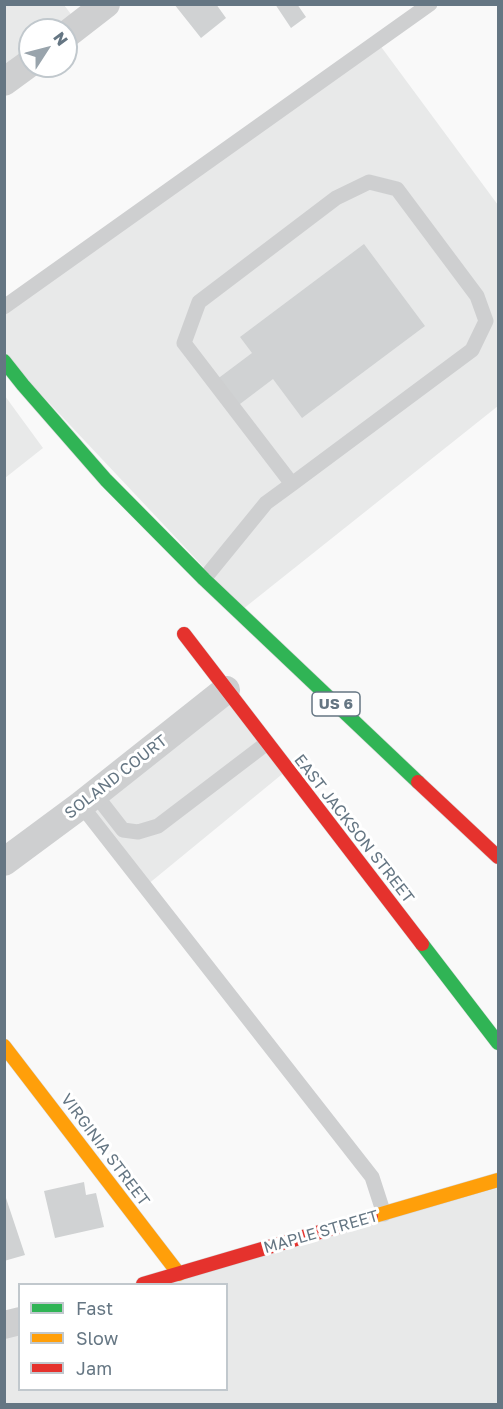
<!DOCTYPE html>
<style>
body{margin:0}
#map{position:relative;width:503px;height:1409px;overflow:hidden;background:#f9f9f9;font-family:"Golos Text",sans-serif}
canvas{display:block}
.frame{position:absolute;inset:0;border:6px solid #657683;pointer-events:none}
.legend{position:absolute;left:18px;top:1283px;width:210px;height:108px;box-sizing:border-box;background:#fff;border:2px solid #c1c8cd;margin:0;padding:8px 10px;list-style:none;font-size:18px;color:#657683}
.legend li{display:flex;align-items:center;gap:12px;height:30px}
.legend b{width:30px;border:2px solid #c1c8cd}
.north{position:absolute;left:18px;top:18px;width:60px;height:60px;box-sizing:border-box;background:#fff;border:2px solid #c1c8cd;border-radius:50%;rotate:54deg;font-size:16px;font-weight:700;line-height:24px;text-align:center;color:#657683}
.north::after{content:'';display:block;margin:auto;width:21px;height:27px;background:#99a4ac;clip-path:polygon(50% 0,100% 100%,50% 72%,0 100%)}
</style>
<div id="map">
<canvas width="503" height="1409"></canvas>
<div class="frame"></div>
<ul class="legend">
<li><b style="height:8px;background:#30b455"></b>Fast</li>
<li><b style="height:8px;background:#ff9f0a"></b>Slow</li>
<li><b style="height:8px;background:#e5322d"></b>Jam</li>
</ul>
<div class="north">N</div>
</div>
<script>
const c = document.querySelector('canvas').getContext('2d');
c.lineJoin = 'round';
function fill(path, color) {
  c.fillStyle = color;
  c.fill(path, 'evenodd');
}
function toPath(rows) {
  const path = new Path2D();
  for (const r of rows) {
    path.moveTo(r[0], r[1]);
    for (let i = 2; i < r.length; i += 2) path.lineTo(r[i], r[i + 1]);
  }
  return path;
}
function strokePath(path, color, width, dash) {
  c.strokeStyle = color;
  c.lineWidth = width;
  c.lineCap = dash ? 'butt' : 'round';
  c.setLineDash(dash || []);
  c.stroke(path);
}
function write(font, color, halo, rows, align = 'center') {
  c.font = font + ' "Golos Text",sans-serif';
  c.lineWidth = 6;
  c.setLineDash([]);
  c.textBaseline = 'middle';
  c.strokeStyle = halo;
  c.fillStyle = color;
  for (const [text, x, y, turn = 0] of rows) {
    c.save();
    c.translate(x, y);
    c.rotate((+turn || 0) * Math.PI / 180);
    c.textAlign = isNaN(turn) ? turn : align;
    if (halo) c.strokeText(text, 0, 0);
    c.fillText(text, 0, 0);
    c.restore();
  }
}
const built = toPath([
 [5,5,64,5,77,22,66,30,30,30,30,58,5,78],
 [379,44,498,205,498,406,243,609,5,356,5,310],
 [5,396,43,448,5,478,4,396],
 [226,693,286,771,147,885,85,806],
 [498,1188,498,1404,5,1404,4,1329,19,1325,20,1390,226,1390,226,1284,160,1284]
]);
const building = toPath([
 [174,4,216,4,226,18,201,38],
 [275,4,297,4,306,17,291,28],
 [364,244,425,326,302,418,273,379,236,407,216,380,252,353,240,337],
 [84,1182,86,1195,96,1193,104,1227,55,1238,44,1191],
 [4,1192,25,1255,4,1261]
]);
const lane = toPath([
 [4,307,430,4],
 [204,579,266,503,292,484,472,350,486,321,477,296,397,189,369,182,336,198,199,302,184,343,292,484],
 [95,794,123,830,138,832,158,826,267,743],
 [81,805,372,1177,384,1214]
]);
const street = toPath([
 [66,35,106,4],
 [4,82,30,63],
 [4,862,81,805,226,690],
 [4,1325,20,1321]
]);
const fast = toPath([
 [4,361,23,385,106,480,204,579,418,782],
 [422,944,498,1043]
]);
const slow = toPath([
 [4,1046,179,1274],
 [371,1217,498,1180]
]);
const jam = toPath([
 [184,634,422,944],
 [418,782,498,857],
 [143,1284,371,1217]
]);
const shields = [
 [336,704,48]
];
const shieldNames = [
 ["US 6",336,704]
];
const streetNames = [
 ["SOLAND COURT",116,777,-38],
 ["EAST JACKSON STREET",354,829,52],
 ["VIRGINIA STREET",105,1150,53],
 ["MAPLE STREET",321,1232,-16]
];
fill(built, '#e8e9e9');
fill(building, '#d0d2d3');
strokePath(fast, '#d5d6d7', 15);
strokePath(slow, '#d5d6d7', 15);
strokePath(jam, '#d5d6d7', 15);
strokePath(lane, '#cecfd0', 15);
strokePath(street, '#cecfd0', 28);
strokePath(fast, '#30b455', 14);
strokePath(slow, '#ff9f0a', 14);
strokePath(jam, '#e5322d', 14);
for (const [x, y, w] of shields) {
  const box = new Path2D();
  box.roundRect(x - w / 2, y - 12, w, 24, 4.5);
  c.fillStyle = '#fff';
  c.fill(box);
  strokePath(box, '#657683', 1.5);
}
write('bold 15px', '#657683', null, shieldNames);
write('16px', '#657683', '#fff', streetNames);
</script>
